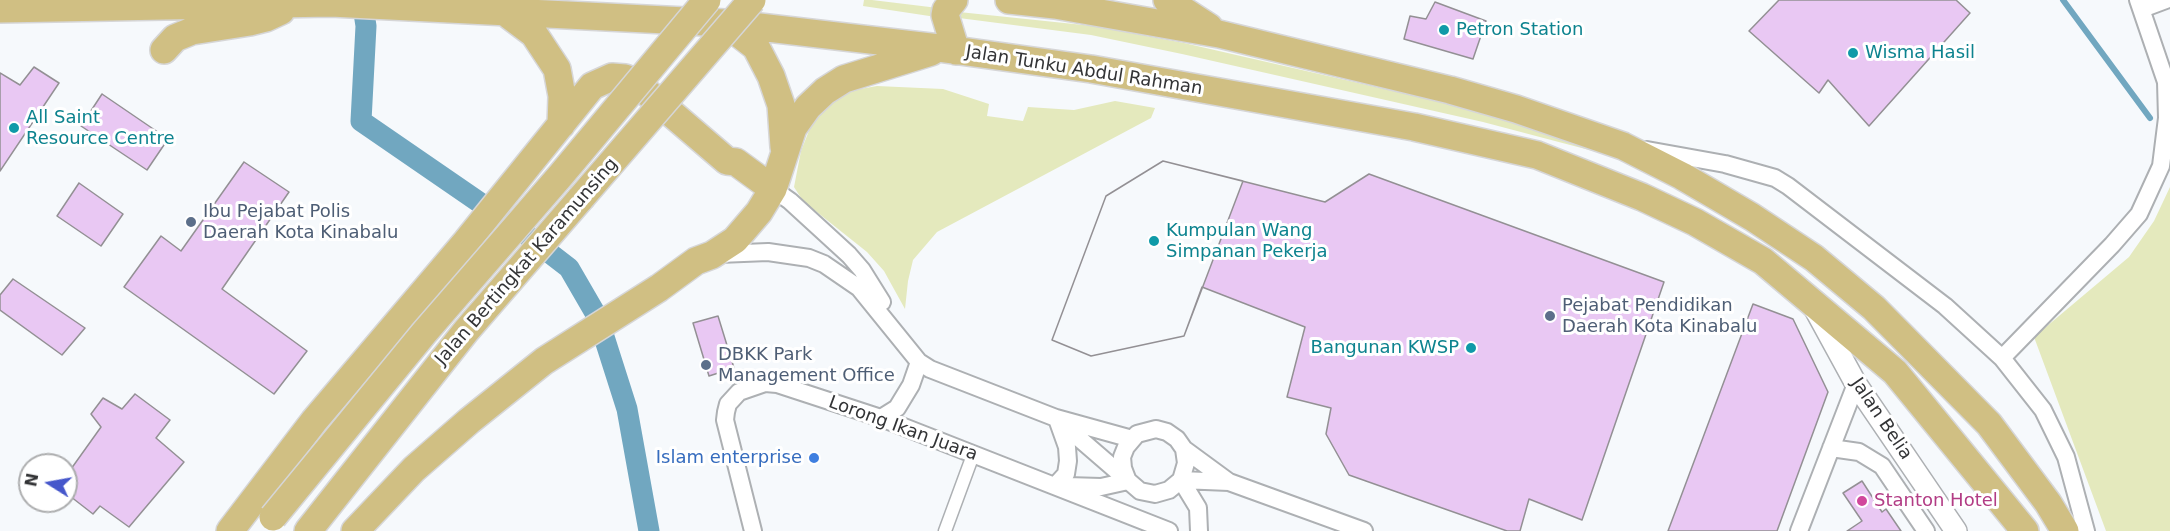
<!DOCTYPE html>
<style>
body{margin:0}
#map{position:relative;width:2170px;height:531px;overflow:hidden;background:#f6f9fc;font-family:"DejaVu Sans",sans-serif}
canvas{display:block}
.north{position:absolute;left:18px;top:453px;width:60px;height:60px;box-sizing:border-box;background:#fff;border:2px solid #adaeaf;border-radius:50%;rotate:281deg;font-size:16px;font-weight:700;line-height:24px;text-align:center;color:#333436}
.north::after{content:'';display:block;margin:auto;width:21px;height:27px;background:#4657cb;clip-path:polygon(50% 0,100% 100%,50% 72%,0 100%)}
</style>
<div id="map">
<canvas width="2170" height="531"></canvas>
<div class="north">N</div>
</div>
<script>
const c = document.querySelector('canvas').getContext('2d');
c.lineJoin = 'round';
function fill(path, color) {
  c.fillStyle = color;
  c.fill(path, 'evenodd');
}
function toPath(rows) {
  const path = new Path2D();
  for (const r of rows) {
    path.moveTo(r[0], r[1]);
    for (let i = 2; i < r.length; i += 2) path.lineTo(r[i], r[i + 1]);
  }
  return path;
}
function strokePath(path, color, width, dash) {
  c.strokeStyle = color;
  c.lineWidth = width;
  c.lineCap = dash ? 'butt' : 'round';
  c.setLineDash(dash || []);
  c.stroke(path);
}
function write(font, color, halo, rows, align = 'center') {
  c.font = font + ' "DejaVu Sans",sans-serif';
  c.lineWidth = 6;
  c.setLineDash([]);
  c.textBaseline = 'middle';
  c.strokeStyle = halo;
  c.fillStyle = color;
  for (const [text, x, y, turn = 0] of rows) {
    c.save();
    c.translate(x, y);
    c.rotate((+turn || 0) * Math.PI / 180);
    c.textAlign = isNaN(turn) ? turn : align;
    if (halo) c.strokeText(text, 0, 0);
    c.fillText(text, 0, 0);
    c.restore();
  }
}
const green = toPath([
 [864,0,872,0,938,8,936,17,863,6],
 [959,12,1093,26,1184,43,1485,112,1608,155,1483,122,1182,54,1091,35,959,18],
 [877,86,943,89,989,104,987,116,1023,121,1028,107,1074,110,1115,101,1155,108,1151,118,937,232,913,260,908,281,905,309,884,271,867,252,803,201,794,187,801,151,814,118,827,103,849,91],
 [2170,187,2170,531,2106,531,2034,337,2129,257,2154,221]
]);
const stream = toPath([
 [2063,0,2150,118]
]);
const canal = toPath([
 [362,0,366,26,361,121,521,231,569,268,598,318,627,409,649,531]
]);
const building = toPath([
 [1779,0,1956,0,1970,13,1869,126,1828,80,1819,93,1749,31,1779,0],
 [1435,2,1486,21,1473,59,1404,39,1410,16,1426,19,1435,2],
 [34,67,59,83,0,171,0,73,20,85,34,67],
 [102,94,168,139,147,170,81,126,102,94],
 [1163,161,1325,202,1369,174,1664,282,1582,520,1529,499,1520,531,1507,531,1349,475,1326,434,1331,408,1287,397,1305,327,1202,287,1184,336,1091,356,1052,340,1106,196,1163,161],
 [1163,161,1243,181,1184,336,1091,356,1052,340,1106,196,1163,161],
 [244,162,289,192,222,289,307,351,274,394,124,287,161,236,181,251,244,162],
 [79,183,123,214,101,246,57,216,79,183],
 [13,279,85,328,62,355,0,310,0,295,13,279],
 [1753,304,1793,319,1828,392,1777,531,1668,531,1753,304],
 [718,316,734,368,709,376,693,323,718,316],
 [135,394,170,420,156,438,184,462,129,527,100,506,93,514,66,493,66,476,101,427,91,414,103,398,122,409,135,394],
 [1862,481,1882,512,1886,509,1901,531,1847,531,1862,521,1843,493,1862,481]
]);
const pedestrian = toPath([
 [945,531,973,455]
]);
const minor = toPath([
 [2142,9,2166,0],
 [1647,150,1725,164,1775,178,1788,186,1945,306,2002,358,2043,410,2066,457,2086,531],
 [773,189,790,201,849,255,862,270,882,302],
 [719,254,768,252,809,258,824,264,859,288,919,362,930,369,1056,418,1132,439],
 [2002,358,2112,245,2139,214,2161,166,2167,118,2166,82,2138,0],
 [881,418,897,408,911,385,919,362],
 [1059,421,1140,491,1155,494,1169,490,1181,480,1186,463,1184,449],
 [1831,448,1859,452,1882,466,1926,531],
 [1181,480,1229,482,1364,531],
 [1181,480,1198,508,1199,531],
 [1128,481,1123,468,1122,457,1126,447,1137,434,1156,429,1167,432,1177,439,1184,449,1229,482],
 [1055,486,1066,474,1068,461,1067,447,1057,419],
 [1067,486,1101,487,1128,481],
 [753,531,725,420,726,412,728,404,739,392,765,383,777,384,881,418,1169,531],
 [1799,531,1856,384]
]);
const tertiary = toPath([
 [1815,309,1856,384,1956,531]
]);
const primary = toPath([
 [954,0,946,10,945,15,956,51],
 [1009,0,1055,5,1219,34,1450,90,1516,109,1623,146,1682,176,1752,217,1814,258,1874,308,1989,424,2048,503,2065,531],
 [1167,0,1209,27],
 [0,9,331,3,725,23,939,48,1091,69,1414,127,1537,155,1642,197,1695,222,1763,261,1895,372,2025,531],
 [506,13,534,34,557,69,562,96,561,125],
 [725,23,756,47,771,76,781,105,784,147],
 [164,50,175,38,192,31,250,22,266,18,281,11],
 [230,531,314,421,466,242,592,86,612,77,625,78,636,83,727,161,736,162,773,189],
 [308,531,466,331,581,198],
 [355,531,414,469,469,421,544,361,659,288,696,261,712,255,735,240,759,212,773,189,793,128,808,107,825,91,844,79,931,52]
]);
const primaryBridge = toPath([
 [581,198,752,0],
 [273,517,424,333,561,175,707,0]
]);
const markers = [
 [1444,30,6,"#0f9aa8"],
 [1853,53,6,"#0f9aa8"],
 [14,128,6,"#0f9aa8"],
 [191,222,6,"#5c6f8a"],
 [1154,241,6,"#0f9aa8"],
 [1550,316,6,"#5c6f8a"],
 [1471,348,6,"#0f9aa8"],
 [706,365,6,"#5c6f8a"],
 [814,458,6,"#3f7fe0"],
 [1862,501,6,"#d1479c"]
];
const cultureNames = [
 ["Petron Station",1456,30],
 ["Wisma Hasil",1865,53],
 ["All Saint",26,118],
 ["Resource Centre",26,139],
 ["Kumpulan Wang",1166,231],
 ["Simpanan Pekerja",1166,252],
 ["Bangunan KWSP",1459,348,"right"]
];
const streetNames = [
 ["Jalan Tunku Abdul Rahman",1084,71,9],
 ["Jalan Bertingkat Karamunsing",527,262,-49],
 ["Jalan Belia",1881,419,56],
 ["Lorong Ikan Juara",903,429,20]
];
const serviceNames = [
 ["Ibu Pejabat Polis",203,212],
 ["Daerah Kota Kinabalu",203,233],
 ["Pejabat Pendidikan",1562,306],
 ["Daerah Kota Kinabalu",1562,327],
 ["DBKK Park",718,355],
 ["Management Office",718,376]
];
const shopNames = [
 ["Islam enterprise",802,458]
];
const hotelNames = [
 ["Stanton Hotel",1874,501]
];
fill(green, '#e4e9bd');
strokePath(stream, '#71a7c0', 6);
strokePath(canal, '#71a7c0', 21);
fill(building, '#e9c8f3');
strokePath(building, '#939094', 1.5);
strokePath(pedestrian, '#adb0b3', 15);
strokePath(minor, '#adb0b3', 20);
strokePath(tertiary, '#adb0b3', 24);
strokePath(primary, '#d6d6d7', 30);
strokePath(pedestrian, '#fff', 12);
strokePath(minor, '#fff', 16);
strokePath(tertiary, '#fff', 21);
strokePath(primary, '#d0bf83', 27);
strokePath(primaryBridge, '#d6d6d7', 30, []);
strokePath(primaryBridge, '#d0bf83', 27);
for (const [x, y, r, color] of markers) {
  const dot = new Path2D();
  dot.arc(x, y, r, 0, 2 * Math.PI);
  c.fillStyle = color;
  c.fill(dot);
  strokePath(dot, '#fff', 2);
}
write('18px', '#0d838f', '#fff', cultureNames, 'left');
write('18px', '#333436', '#fff', streetNames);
write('18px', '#4e5e75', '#fff', serviceNames, 'left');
write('18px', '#366cbe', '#fff', shopNames, 'right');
write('18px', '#b23c85', '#fff', hotelNames, 'left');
</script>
